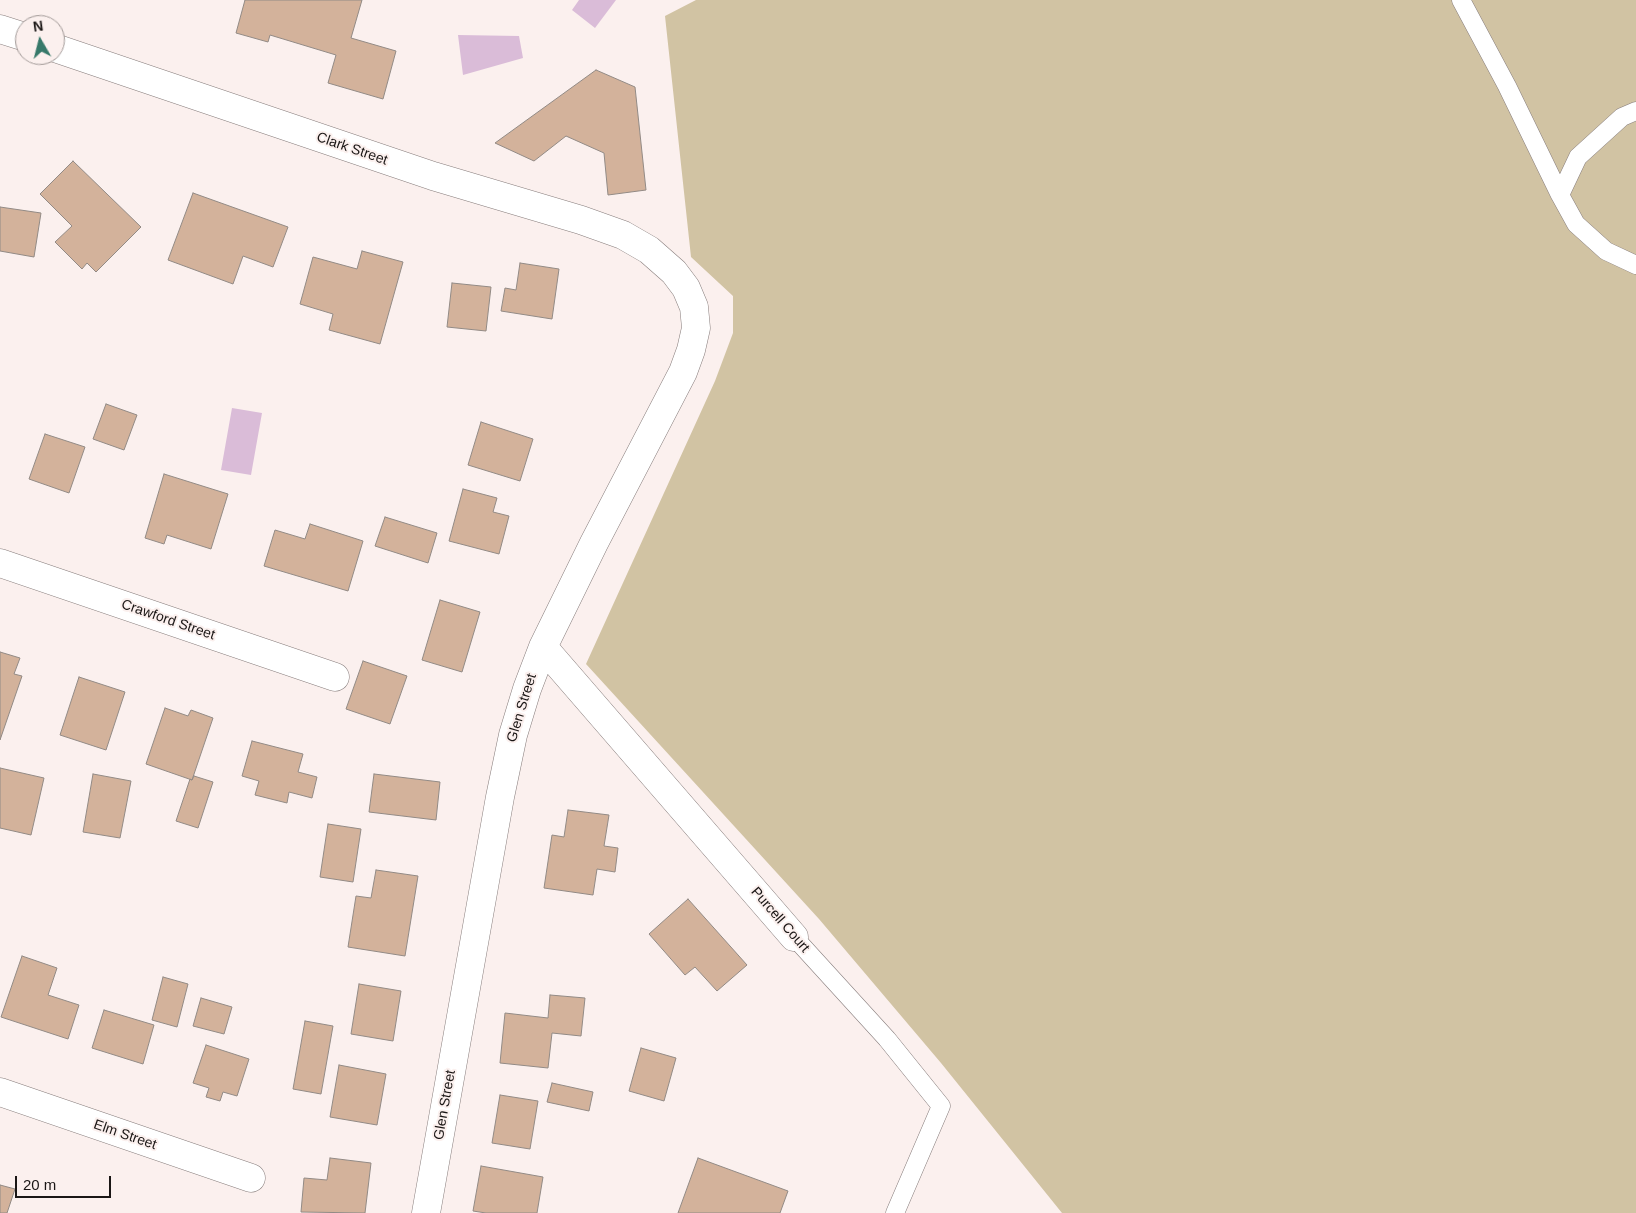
<!DOCTYPE html>
<style>
body{margin:0}
#map{position:relative;width:1636px;height:1213px;overflow:hidden;background:#fbf0ee;font-family:Helvetica,sans-serif}
canvas{display:block}
.north{position:absolute;left:15px;top:15px;width:50px;height:50px;box-sizing:border-box;background:#fbf0ee;border:1px solid #a19997;border-radius:50%;rotate:352deg;font-size:14px;font-weight:700;line-height:20px;text-align:center;color:#1a1615}
.north::after{content:'';display:block;margin:auto;width:18px;height:22px;background:#37796a;clip-path:polygon(50% 0,100% 100%,50% 72%,0 100%)}
.scale{position:absolute;left:15px;top:1176px;width:96px;height:22px;box-sizing:border-box;border:2px solid #1a1615;border-top:0;padding-left:6px;font-size:15px;line-height:18px;white-space:nowrap;color:#1a1615;-webkit-text-stroke:4px #fbf0ee;paint-order:stroke}
</style>
<div id="map">
<canvas width="1636" height="1213"></canvas>
<div class="north">N</div>
<div class="scale">20 m</div>
</div>
<script>
const c = document.querySelector('canvas').getContext('2d');
c.lineJoin = 'round';
function fill(path, color) {
  c.fillStyle = color;
  c.fill(path, 'evenodd');
}
function toPath(rows) {
  const path = new Path2D();
  for (const r of rows) {
    path.moveTo(r[0], r[1]);
    for (let i = 2; i < r.length; i += 2) path.lineTo(r[i], r[i + 1]);
  }
  return path;
}
function strokePath(path, color, width, dash) {
  c.strokeStyle = color;
  c.lineWidth = width;
  c.lineCap = dash ? 'butt' : 'round';
  c.setLineDash(dash || []);
  c.stroke(path);
}
function write(font, color, halo, rows, align = 'center') {
  c.font = font + ' Helvetica,sans-serif';
  c.lineWidth = 4;
  c.setLineDash([]);
  c.textBaseline = 'middle';
  c.strokeStyle = halo;
  c.fillStyle = color;
  for (const [text, x, y, turn = 0] of rows) {
    c.save();
    c.translate(x, y);
    c.rotate((+turn || 0) * Math.PI / 180);
    c.textAlign = isNaN(turn) ? turn : align;
    if (halo) c.strokeText(text, 0, 0);
    c.fillText(text, 0, 0);
    c.restore();
  }
}
const green = toPath([
 [696,0,1636,0,1636,1213,1062,1213,941,1063,819,919,586,664,715,381,733,333,733,296,691,257,665,16]
]);
const water = toPath([
 [579,0,616,0,595,28,572,10],
 [458,35,519,36,523,58,463,75],
 [232,408,262,413,251,475,221,470]
]);
const building = toPath([
 [245,0,362,0,351,38,396,51,383,99,328,83,336,55,270,35,268,42,236,33,245,0],
 [596,70,635,87,646,190,608,195,604,153,566,136,534,161,495,143,596,70],
 [73,161,141,227,96,272,87,263,82,269,55,242,72,226,40,194,73,161],
 [193,193,288,227,273,267,243,256,233,284,168,260,193,193],
 [0,207,41,213,34,257,0,251,0,207],
 [362,251,403,262,380,344,329,330,333,314,300,304,313,257,357,269,362,251],
 [520,263,559,269,552,319,501,311,505,288,516,290,520,263],
 [452,283,491,287,486,331,447,327,452,283],
 [106,404,137,415,124,450,93,439,106,404],
 [481,422,533,439,520,481,468,465,481,422],
 [45,434,85,447,69,493,29,479,45,434],
 [164,474,228,494,211,549,167,535,164,544,145,538,164,474],
 [463,489,497,498,493,512,509,516,499,554,449,541,463,489],
 [385,517,437,533,428,563,375,546,385,517],
 [310,524,363,541,348,591,264,566,275,530,305,539,310,524],
 [440,600,480,612,462,672,422,660,440,600],
 [0,652,20,658,14,674,22,676,0,740,0,652],
 [363,661,407,676,390,724,346,709,363,661],
 [79,677,125,692,106,750,60,735,79,677],
 [165,708,188,716,191,710,213,718,192,780,146,764,165,708],
 [252,741,303,754,298,772,317,777,312,798,289,792,287,803,255,795,259,781,242,776,252,741],
 [0,768,44,778,31,835,0,828,0,768],
 [93,774,131,781,120,838,83,832,93,774],
 [374,774,440,782,436,820,369,812,374,774],
 [194,776,213,782,198,828,176,821,190,779,192,780,194,776],
 [568,810,609,815,604,846,618,848,615,872,597,869,593,895,544,888,552,835,564,837,568,810],
 [328,824,361,829,353,882,320,877,328,824],
 [376,870,418,876,405,956,348,947,356,896,371,898,376,870],
 [688,899,747,965,717,991,695,967,685,975,649,934,688,899],
 [22,956,57,968,48,995,79,1005,68,1039,1,1017,22,956],
 [163,977,188,984,177,1027,152,1020,163,977],
 [359,984,401,991,393,1041,351,1034,359,984],
 [550,995,585,998,581,1036,552,1033,548,1068,500,1063,505,1013,548,1018,550,995],
 [201,998,232,1007,224,1034,193,1026,201,998],
 [104,1010,154,1025,143,1064,92,1048,104,1010],
 [305,1021,333,1026,321,1094,293,1089,305,1021],
 [206,1045,249,1059,237,1096,223,1092,220,1101,206,1097,209,1088,193,1083,206,1045],
 [641,1048,676,1058,664,1101,629,1091,641,1048],
 [339,1065,386,1074,377,1125,330,1117,339,1065],
 [552,1083,593,1092,589,1111,547,1102,552,1083],
 [500,1095,538,1101,530,1149,492,1143,500,1095],
 [330,1158,371,1163,365,1213,301,1212,304,1178,327,1180,330,1158],
 [698,1158,788,1191,780,1213,678,1213,698,1158],
 [481,1166,543,1177,537,1213,486,1213,473,1211,481,1166],
 [0,1185,15,1189,7,1213,0,1213,0,1185]
]);
const service = toPath([
 [1461,0,1507,86,1560,195,1578,157,1622,117,1636,111],
 [1560,195,1576,224,1606,251,1636,265],
 [794,937,887,1039,941,1106,895,1213]
]);
const minor = toPath([
 [0,29,25,37],
 [55,48,433,176,581,220,623,235,649,250,674,272,686,288,694,307,696,328,691,350,683,372,594,543,543,647,527,689,513,735,500,797,426,1213],
 [0,563,335,677],
 [543,647,794,937],
 [0,1092,251,1178]
]);
const streetNames = [
 ["Clark Street",352,149,19],
 ["Crawford Street",168,620,19],
 ["Glen Street",522,708,-73],
 ["Purcell Court",780,920,49],
 ["Glen Street",445,1105,-80],
 ["Elm Street",125,1135,19]
];
fill(green, '#d1c3a3');
fill(water, '#dabcd8');
fill(building, '#d3b29b');
strokePath(building, '#928a85', 1);
strokePath(service, '#877d7c', 19);
strokePath(minor, '#877d7c', 29);
strokePath(service, '#fff', 18);
strokePath(minor, '#fff', 28);
write('14px', '#1a1615', '#fbf0ee', streetNames);
</script>
